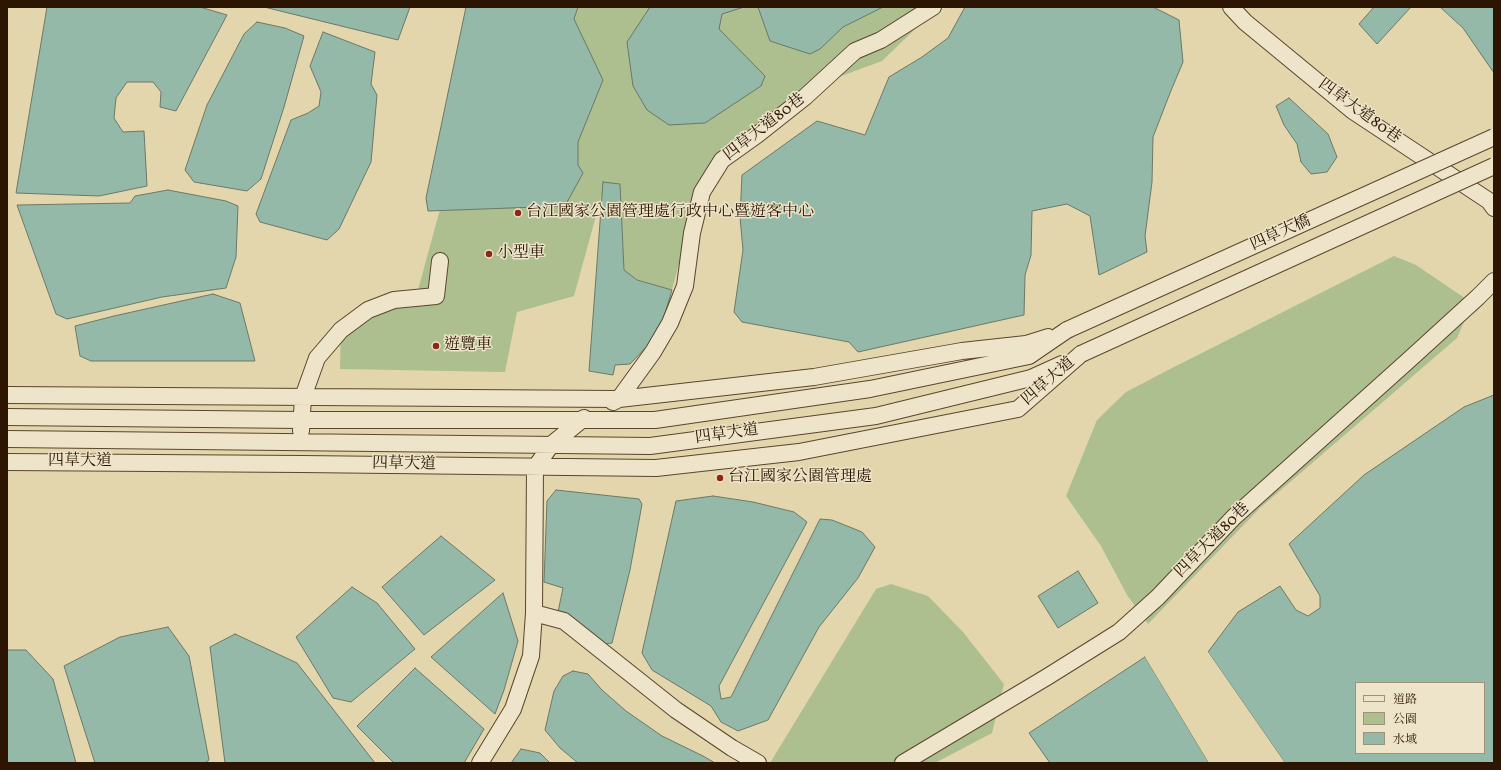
<!DOCTYPE html>
<meta charset="utf-8">
<style>
body{margin:0}
#map{position:relative;width:1501px;height:770px;overflow:hidden;background:#e3d6ac;font-family:Vollkorn,"Noto Serif TC",serif}
canvas{display:block}
.frame{position:absolute;inset:0;border:8px solid #2c1603;pointer-events:none}
.legend{position:absolute;left:1355px;top:682px;width:130px;height:72px;box-sizing:border-box;background:#ede4c9;border:1px solid #a0927a;margin:0;padding:5px 7px;list-style:none;font-size:12px;color:#2c1603}
.legend li{display:flex;align-items:center;gap:8px;height:20px}
.legend b{width:20px;border:1px solid #a0927a}
</style>
<div id="map">
<canvas width="1501" height="770"></canvas>
<div class="frame"></div>
<ul class="legend">
<li><b style="height:5px;background:#ede4c9"></b>道路</li>
<li><b style="height:11px;background:#adbf8f"></b>公園</li>
<li><b style="height:11px;background:#95b9a8"></b>水域</li>
</ul>
</div>
<script>
const c = document.querySelector('canvas').getContext('2d');
c.lineJoin = 'round';
function fill(path, color) {
  c.fillStyle = color;
  c.fill(path, 'evenodd');
}
function toPath(rows) {
  const path = new Path2D();
  for (const r of rows) {
    path.moveTo(r[0], r[1]);
    for (let i = 2; i < r.length; i += 2) path.lineTo(r[i], r[i + 1]);
  }
  return path;
}
function strokePath(path, color, width, dash) {
  c.strokeStyle = color;
  c.lineWidth = width;
  c.lineCap = dash ? 'butt' : 'round';
  c.setLineDash(dash || []);
  c.stroke(path);
}
function write(font, color, halo, rows, align = 'center') {
  c.font = font + ' Vollkorn,"Noto Serif TC",serif';
  c.lineWidth = 3;
  c.setLineDash([]);
  c.textBaseline = 'middle';
  c.strokeStyle = halo;
  c.fillStyle = color;
  for (const [text, x, y, turn = 0] of rows) {
    c.save();
    c.translate(x, y);
    c.rotate((+turn || 0) * Math.PI / 180);
    c.textAlign = isNaN(turn) ? turn : align;
    if (halo) c.strokeText(text, 0, 0);
    c.fillText(text, 0, 0);
    c.restore();
  }
}
const green = toPath([
 [502,7,938,7,882,61,795,93,800,97,698,191,672,290,637,280,624,270,620,184,605,183,574,296,517,312,505,372,340,369,341,323,418,290,479,66],
 [1394,256,1416,265,1472,303,1457,338,1260,508,1148,624,1127,595,1101,546,1066,496,1097,420,1126,392,1174,367],
 [891,584,928,596,963,632,1004,684,992,733,935,763,770,763,876,589]
]);
const water = toPath([
 [47,7,200,7,227,15,176,111,160,107,161,92,153,82,127,82,116,98,114,118,123,132,144,131,147,186,99,196,16,193,47,7],
 [264,7,410,7,398,40,264,7],
 [466,7,578,7,574,19,603,80,578,142,578,165,583,173,565,206,428,211,426,198,466,7],
 [650,7,744,7,722,14,719,29,765,76,761,86,705,123,669,125,647,110,633,86,627,42,650,7],
 [758,7,883,7,843,27,820,49,810,54,770,41,758,7],
 [965,7,1153,7,1179,20,1183,62,1170,93,1153,137,1152,182,1145,236,1147,252,1099,275,1090,216,1067,204,1032,211,1031,255,1025,275,1024,315,858,352,849,342,742,322,734,312,743,250,740,217,742,175,817,121,865,135,889,77,922,57,948,38,965,7],
 [1374,7,1411,7,1377,44,1359,24,1374,7],
 [1440,7,1494,7,1494,73,1463,28,1440,7],
 [257,22,285,28,304,36,284,107,261,179,247,191,194,182,185,170,207,105,244,34,257,22],
 [323,32,375,52,371,84,377,95,371,162,339,229,327,240,260,222,256,214,291,120,308,113,319,106,321,92,310,66,323,32],
 [1289,98,1328,134,1337,157,1327,172,1311,174,1301,162,1297,144,1284,125,1276,106,1289,98],
 [603,182,620,184,624,270,637,280,672,290,663,320,651,342,630,364,615,365,613,375,589,371,603,182],
 [168,190,226,201,238,206,236,257,226,288,162,297,67,319,56,314,17,205,130,203,135,196,168,190],
 [213,294,240,303,255,361,91,361,80,356,75,326,114,316,213,294],
 [1494,395,1494,763,1285,763,1208,652,1238,612,1280,586,1296,610,1308,616,1320,608,1320,596,1289,544,1364,475,1464,407,1494,395],
 [1356,683,1484,683,1484,753,1356,753,1356,683],
 [556,490,639,499,642,504,630,570,612,643,605,644,558,612,563,588,544,582,547,501,556,490],
 [713,496,753,502,794,512,807,522,719,686,721,699,731,697,820,519,832,520,862,532,875,547,858,578,819,627,768,720,738,731,721,722,711,706,652,670,642,653,676,501,713,496],
 [441,536,495,580,424,635,382,587,441,536],
 [1078,571,1098,603,1058,628,1038,596,1078,571],
 [352,587,377,603,415,649,351,702,333,698,296,637,352,587],
 [503,593,518,641,504,690,495,714,431,657,503,593],
 [168,627,189,656,209,760,205,763,95,763,64,666,120,637,168,627],
 [235,634,297,663,375,763,225,763,210,647,235,634],
 [7,650,26,650,53,679,76,763,7,763,7,650],
 [1145,657,1209,763,1050,763,1029,733,1145,657],
 [415,668,484,729,464,763,394,763,357,726,415,668],
 [573,671,588,674,602,690,626,711,662,736,703,756,715,763,578,763,560,748,545,730,554,691,563,676,573,671],
 [521,749,540,753,550,763,511,763,521,749]
]);
const pier = toPath([
 [1206,651,1208,652,1285,763,1282,763],
 [1147,656,1211,762,1211,763,1209,763,1145,657]
]);
const minor = toPath([
 [1231,7,1245,22,1353,111,1489,201,1494,208],
 [7,395,619,399,814,377,962,351,1026,344,1048,337],
 [613,402,619,399,653,352,670,323,685,286,692,233,702,192,722,160,757,135,805,97,855,51,881,40,933,7],
 [7,417,301,420,655,420,870,389,1029,356,1067,330],
 [301,431,303,397,317,358,341,330,368,310,394,300,436,296,440,261],
 [7,439,650,446,876,416,1031,378,1062,364],
 [7,462,302,464,656,468,799,452,1018,409,1081,354],
 [534,613,564,621,676,710,732,748,758,763],
 [480,763,513,709,531,656,534,613,535,468,551,445,584,418],
 [903,763,1047,677,1119,632,1158,597,1234,517,1410,359,1478,297,1494,281]
]);
const minorBridge = toPath([
 [1067,330,1494,137],
 [1081,354,1494,166]
]);
const markers = [
 [518,213,4,"#8f2418"],
 [489,254,4,"#8f2418"],
 [436,346,4,"#8f2418"],
 [720,478,4,"#8f2418"]
];
const streetNames = [
 ["四草大道80巷",1359,112,36],
 ["四草大道80巷",765,128,-38],
 ["四草大橋",1281,234,-24],
 ["四草大道",1049,382,-41],
 ["四草大道",727,435,-8],
 ["四草大道",80,462],
 ["四草大道",404,465,1],
 ["四草大道80巷",1213,541,-45]
];
const poiNames = [
 ["台江國家公園管理處行政中心暨遊客中心",526,213],
 ["小型車",497,254],
 ["遊覽車",444,346],
 ["台江國家公園管理處",728,478]
];
fill(green, '#adbf8f');
fill(water, '#95b9a8');
strokePath(water, '#6b7866', 1);
fill(pier, '#e3d6ac');
strokePath(minor, '#5a462d', 18);
strokePath(minor, '#ede4c9', 16);
strokePath(minorBridge, '#5a462d', 18, []);
strokePath(minorBridge, '#ede4c9', 16);
for (const [x, y, r, color] of markers) {
  const dot = new Path2D();
  dot.arc(x, y, r, 0, 2 * Math.PI);
  c.fillStyle = color;
  c.fill(dot);
  strokePath(dot, '#ede4c9', 1.5);
}
write('16px', '#2c1603', '#ede4c9', streetNames);
write('16px', '#2c1603', '#ede4c9', poiNames, 'left');
</script>
